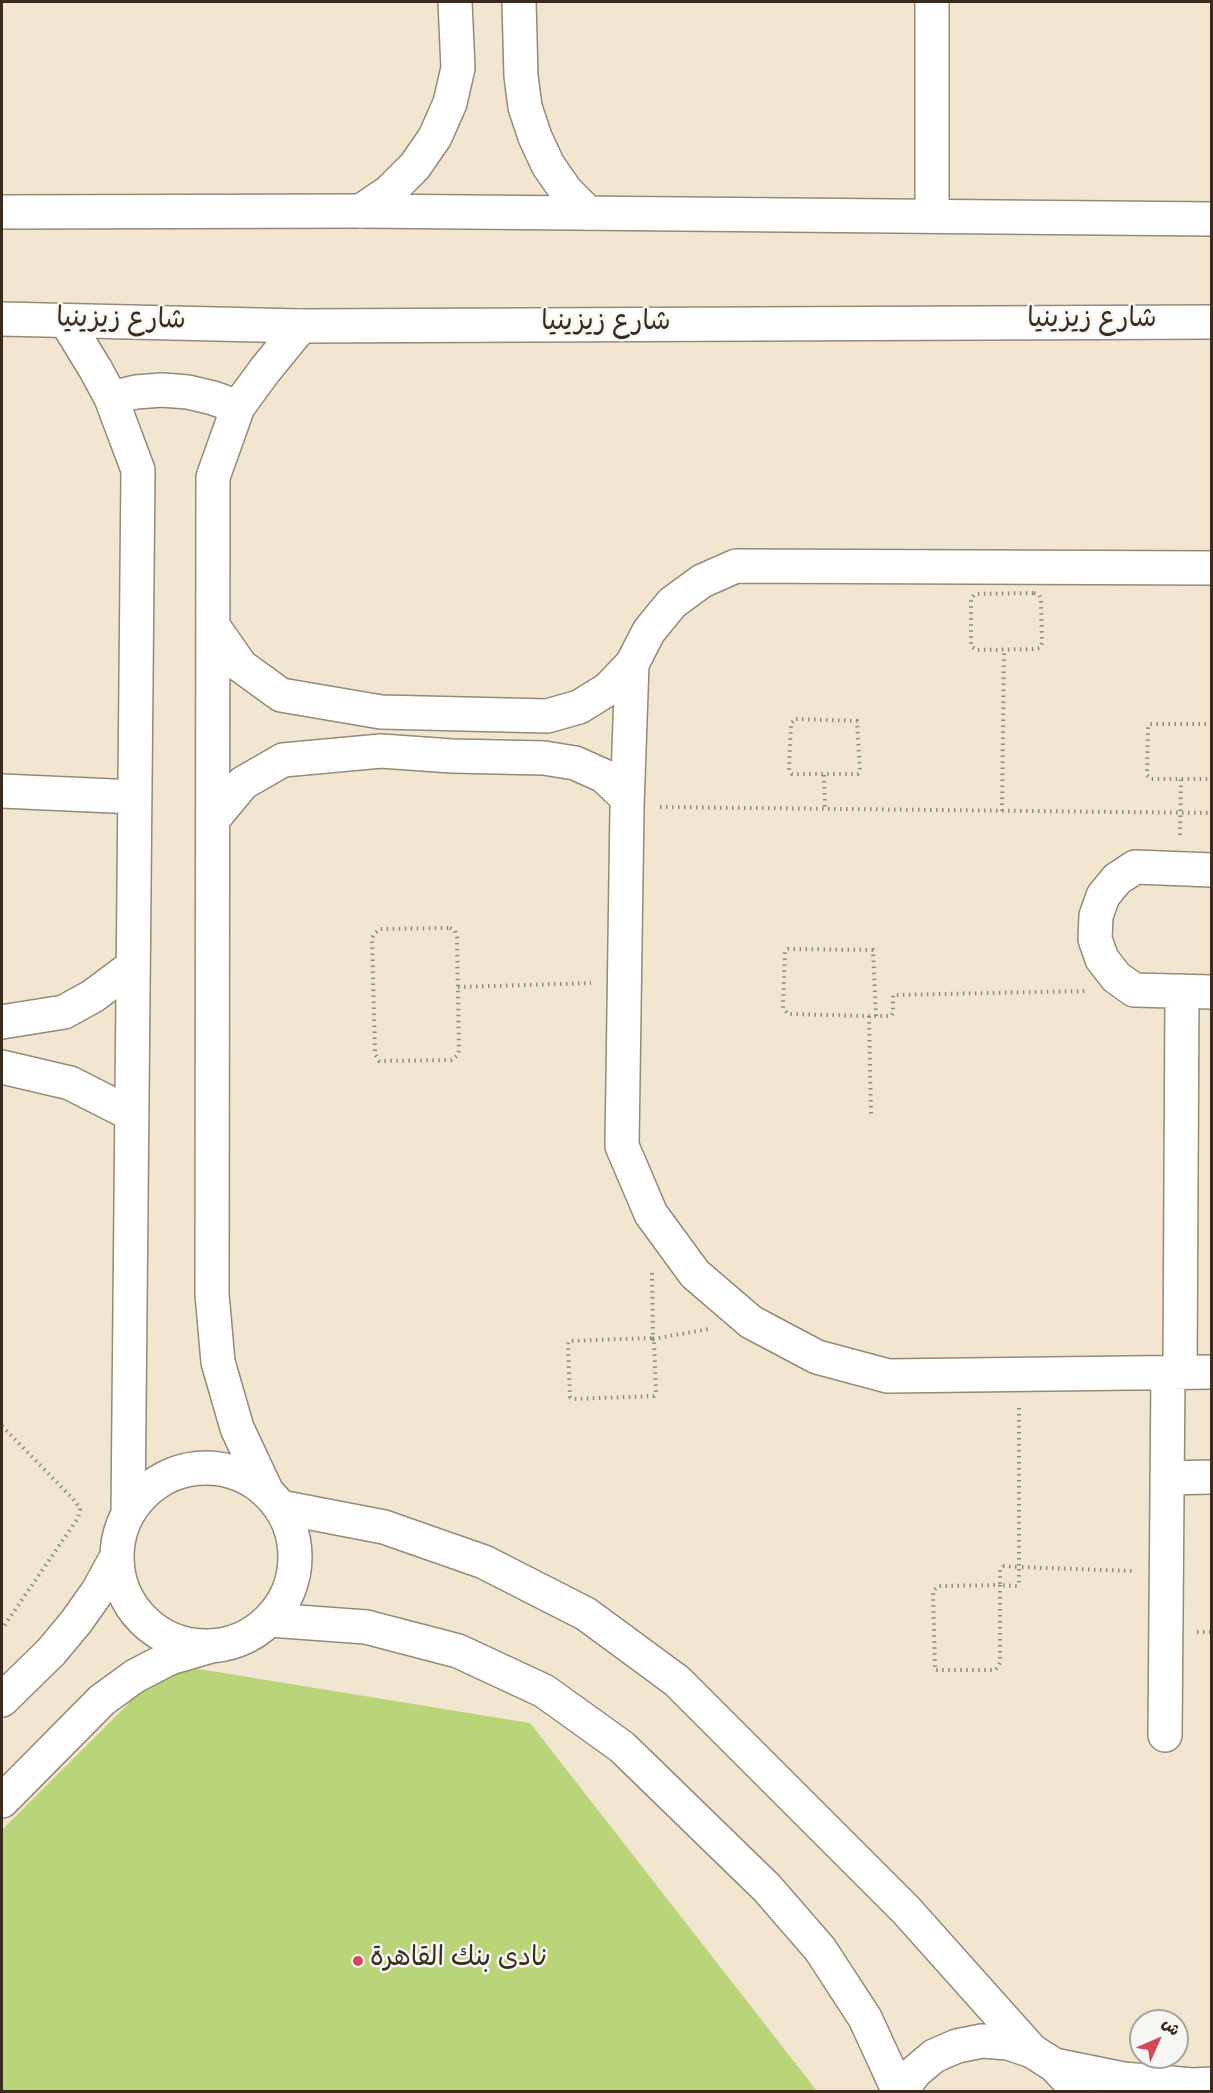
<!DOCTYPE html>
<meta charset="utf-8">
<style>
body{margin:0}
#map{position:relative;width:1213px;height:2093px;overflow:hidden;background:#f3e6d1;font-family:"Indie Flower","Playpen Sans Arabic",sans-serif}
canvas{display:block}
.frame{position:absolute;inset:0;border:3px solid #3b2a1e;pointer-events:none}
.north{position:absolute;left:1129px;top:2009px;width:60px;height:60px;box-sizing:border-box;background:#f6f6f2;border:2px solid #aba49d;border-radius:50%;rotate:45deg;font-size:16px;font-weight:700;line-height:24px;text-align:center;color:#3b2a1e}
.north::after{content:'';display:block;margin:auto;width:21px;height:27px;background:#d1495b;clip-path:polygon(50% 0,100% 100%,50% 72%,0 100%)}
</style>
<div id="map">
<canvas width="1213" height="2093"></canvas>
<div class="frame"></div>
<div class="north">ش</div>
</div>
<script>
const c = document.querySelector('canvas').getContext('2d');
c.lineJoin = 'round';
function fill(path, color) {
  c.fillStyle = color;
  c.fill(path, 'evenodd');
}
function toPath(rows) {
  const path = new Path2D();
  for (const r of rows) {
    if (r.length === 3) {
      path.moveTo(r[0] + r[2], r[1]);
      path.arc(r[0], r[1], r[2], 0, 2 * Math.PI);
      continue;
    }
    path.moveTo(r[0], r[1]);
    for (let i = 2; i < r.length; i += 2) path.lineTo(r[i], r[i + 1]);
  }
  return path;
}
function strokePath(path, color, width, dash) {
  c.strokeStyle = color;
  c.lineWidth = width;
  c.lineCap = dash ? 'butt' : 'round';
  c.setLineDash(dash || []);
  c.stroke(path);
}
function write(font, color, halo, rows, align = 'center') {
  c.font = font + ' "Indie Flower","Playpen Sans Arabic",sans-serif';
  c.lineWidth = 5;
  c.setLineDash([]);
  c.textBaseline = 'middle';
  c.strokeStyle = halo;
  c.fillStyle = color;
  for (const [text, x, y, turn = 0] of rows) {
    c.save();
    c.translate(x, y);
    c.rotate((+turn || 0) * Math.PI / 180);
    c.textAlign = isNaN(turn) ? turn : align;
    if (halo) c.strokeText(text, 0, 0);
    c.fillText(text, 0, 0);
    c.restore();
  }
}
const green = toPath([
 [168,1664,530,1723,817,2091,2,2092,2,1830]
]);
const path = toPath([
 [1034,593,1039,595,1041,599,1042,643,1040,648,1035,649,976,650,971,646,971,599,975,594,1034,593],
 [796,719,857,721,860,771,858,774,792,774,789,770,791,723,796,719],
 [1212,724,1150,724,1148,727,1147,775,1151,779,1212,779],
 [824,775,825,809],
 [660,807,1212,813],
 [1002,811,1004,650],
 [1180,835,1181,779],
 [450,928,455,931,457,937,459,1050,458,1055,451,1060,379,1061,375,1054,372,938,374,934,380,929,450,928],
 [458,987,591,983],
 [869,1016,871,1116],
 [876,1016,873,950,788,949,785,951,783,1008,788,1014,869,1016,891,1016,893,1013,893,995,1085,991],
 [652,1273,653,1339,709,1329],
 [651,1338,654,1340,656,1393,654,1396,573,1399,570,1397,568,1344,569,1341,651,1338],
 [1019,1408,1019,1567,1132,1571],
 [2,1426,76,1502,80,1509,78,1518,2,1629],
 [1003,1566,1019,1567,1019,1583,1017,1586,1000,1585,1000,1570,1003,1566],
 [1000,1585,1000,1663,998,1667,995,1670,935,1670,933,1591,939,1586,1000,1585],
 [1197,1632,1212,1632]
]);
const minor = toPath([
 [519,2,521,76,525,107,535,137,548,165,566,191,588,213],
 [932,2,932,216],
 [361,211,389,192,415,166,435,137,450,103,458,68,455,2],
 [66,321,96,370,111,398,138,470,128,1514],
 [111,398,136,392,162,390,188,392,213,398,238,407],
 [213,626,241,666,281,695,381,712,547,716,579,707,608,689,632,664,649,631,672,603,702,581,736,566,1212,568],
 [632,664,627,807,622,1146,651,1214,695,1274,751,1322,817,1357,888,1376,1212,1372],
 [2,791,135,797],
 [214,818,243,783,283,760,381,751,452,756,544,758,575,763,604,776,627,798],
 [1212,870,1135,867,1117,879,1103,896,1096,916,1095,939,1102,959,1116,977,1134,990,1212,992],
 [2,1022,64,1012,93,996,133,966],
 [2,1067,70,1083,131,1114],
 [1180,1372,1182,991],
 [206,1557,89],
 [1167,1478,1212,1477],
 [266,1490,237,1428,218,1362,212,1294,213,477,238,407,265,370,301,326],
 [280,1507,384,1527,484,1562,586,1614,677,1681,906,1910,1032,2051],
 [270,1620,366,1627,458,1651,544,1691,622,1747,767,1888,820,1949,865,2018,899,2092],
 [2,1700,51,1652,76,1622,98,1591,116,1558],
 [1165,1735,1168,1372],
 [2,1801,102,1700,135,1676,170,1658,208,1647],
 [1054,2065,1123,2079,1193,2085,1212,2084],
 [900,2092,915,2072,934,2056,957,2046,982,2041,1008,2043,1032,2051,1054,2065,1071,2083,1076,2092]
]);
const major = toPath([
 [2,212,361,211,1212,219],
 [2,319,301,326,1212,322]
]);
const markers = [
 [358,1961,6,"#d1495b"]
];
const streetNames = [
 ["شارع زيزينيا",121,322,1],
 ["شارع زيزينيا",1092,322],
 ["شارع زيزينيا",606,325]
];
const poiNames = [
 ["نادى بنك القاهرة",370,1961]
];
fill(green, '#bad47a');
strokePath(minor, '#978878', 36);
strokePath(major, '#978878', 36);
strokePath(path, '#978878', 4, [1.5, 4.5]);
strokePath(minor, '#fff', 33);
strokePath(major, '#fff', 33);
for (const [x, y, r, color] of markers) {
  const dot = new Path2D();
  dot.arc(x, y, r, 0, 2 * Math.PI);
  c.fillStyle = color;
  c.fill(dot);
  strokePath(dot, '#f6f6f2', 2);
}
write('27px', '#3b2a1e', '#f6f6f2', streetNames);
write('27px', '#3b2a1e', '#f6f6f2', poiNames, 'left');
</script>
